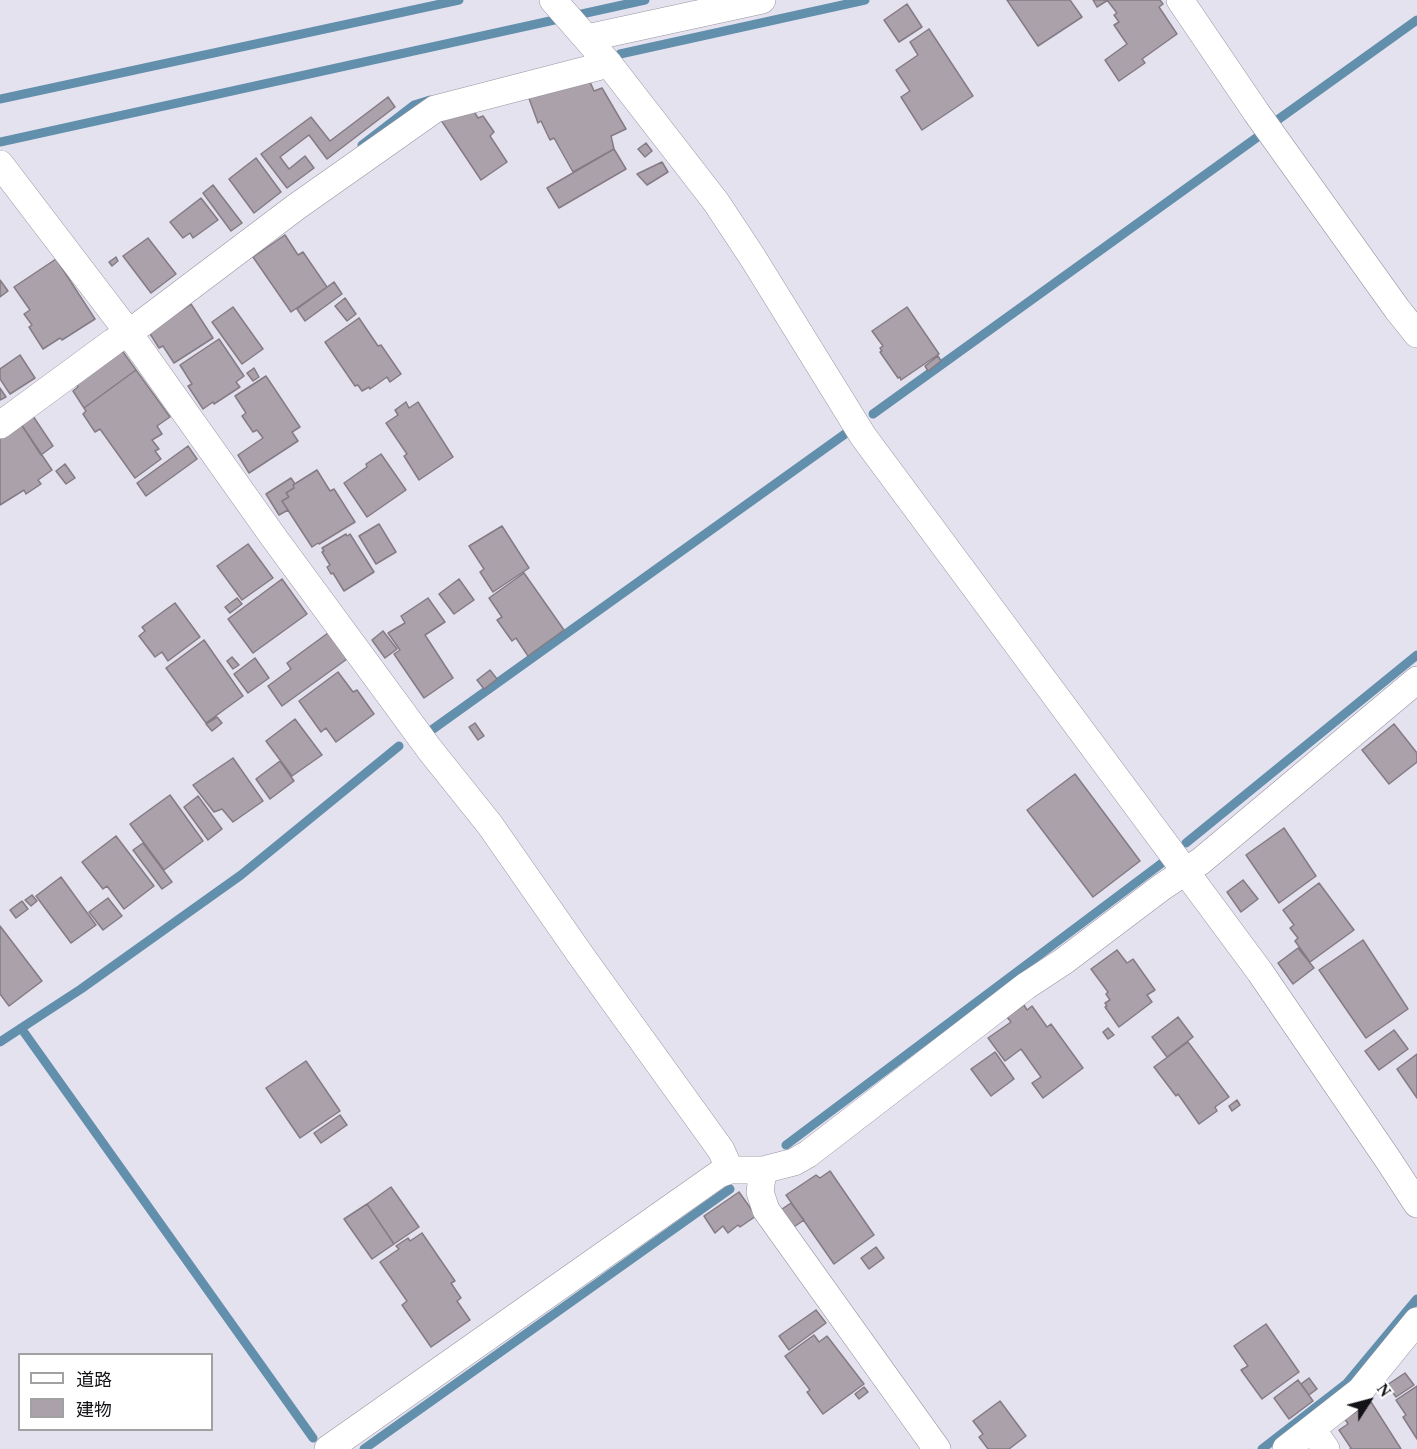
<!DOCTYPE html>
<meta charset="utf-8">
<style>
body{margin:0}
#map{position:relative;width:1417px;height:1449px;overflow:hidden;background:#e5e2ef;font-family:"Times New Roman","Noto Sans JP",serif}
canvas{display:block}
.legend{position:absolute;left:18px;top:1353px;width:195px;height:78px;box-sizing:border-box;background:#fff;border:2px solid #a1a0a2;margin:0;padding:8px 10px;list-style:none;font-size:18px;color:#131216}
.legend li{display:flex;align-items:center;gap:12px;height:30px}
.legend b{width:30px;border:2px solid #a1a0a2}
.north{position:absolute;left:1339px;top:1371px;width:60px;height:60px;-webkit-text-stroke:4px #fff;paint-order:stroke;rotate:54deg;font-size:16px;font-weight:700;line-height:24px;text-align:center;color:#131216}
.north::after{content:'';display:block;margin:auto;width:21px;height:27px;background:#131216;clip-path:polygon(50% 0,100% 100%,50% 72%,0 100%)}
</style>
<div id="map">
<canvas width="1417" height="1449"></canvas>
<ul class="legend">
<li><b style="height:8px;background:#fff"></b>道路</li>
<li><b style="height:16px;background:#aba1ab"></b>建物</li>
</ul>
<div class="north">N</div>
</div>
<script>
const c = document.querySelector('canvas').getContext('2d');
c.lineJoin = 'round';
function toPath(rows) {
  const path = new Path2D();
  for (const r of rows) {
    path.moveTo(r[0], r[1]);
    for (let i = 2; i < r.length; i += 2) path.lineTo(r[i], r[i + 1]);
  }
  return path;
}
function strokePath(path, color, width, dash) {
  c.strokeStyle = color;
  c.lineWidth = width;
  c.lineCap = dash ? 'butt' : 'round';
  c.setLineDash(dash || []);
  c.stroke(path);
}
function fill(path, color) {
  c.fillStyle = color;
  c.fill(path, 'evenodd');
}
const stream = toPath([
 [620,54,865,0],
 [0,99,459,0],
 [1276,121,1417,20],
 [0,142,645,0],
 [362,145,414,105,430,100],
 [873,414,1259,136],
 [433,729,845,434],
 [1186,843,1417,655],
 [21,1028,313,1438],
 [0,1042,81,989,241,875,399,746],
 [786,1145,1162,863],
 [364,1449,730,1189],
 [1262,1449,1347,1383,1417,1299]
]);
const building = toPath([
 [1007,0,1070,0,1082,17,1038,46,1007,0],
 [1093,0,1108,0,1097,7,1093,0],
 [1107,0,1160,0,1163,4,1159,7,1177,34,1142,59,1145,63,1119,81,1105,60,1127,44,1114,25,1119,22,1114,15,1117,13,1107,0],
 [907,4,922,27,899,42,884,20,907,4],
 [929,29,973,96,922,130,901,97,910,91,896,70,918,55,910,42,929,29],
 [587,75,594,91,602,88,626,129,611,136,614,149,573,172,554,138,550,140,541,121,538,123,527,93,587,75],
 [388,97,395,107,327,159,309,135,280,157,289,169,305,156,314,168,287,188,261,154,311,117,330,141,388,97],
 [472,108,478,118,483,116,494,132,490,136,507,162,481,180,441,120,472,108],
 [646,143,652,151,645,157,638,149,646,143],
 [614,149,626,169,559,208,547,188,614,149],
 [256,158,281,192,254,213,229,179,256,158],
 [662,162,668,172,647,185,637,174,662,162],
 [213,185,242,223,231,231,203,193,213,185],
 [201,198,218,220,193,238,190,233,183,238,170,222,201,198],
 [285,235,298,255,303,252,327,287,291,312,253,257,285,235],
 [148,238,176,274,151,293,123,256,148,238],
 [116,257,118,261,112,266,109,262,116,257],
 [56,259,95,319,62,340,60,338,43,349,29,327,32,325,24,314,30,310,14,287,56,259],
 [0,280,8,291,0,297,0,280],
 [334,282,342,294,305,321,297,309,334,282],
 [345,298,356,314,347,321,335,306,345,298],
 [191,304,213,338,174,363,163,346,159,348,147,329,165,321,191,304],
 [233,307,263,349,242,364,212,322,233,307],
 [907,307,939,354,901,380,900,377,898,378,880,352,882,351,880,348,883,346,872,331,907,307],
 [359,318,378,346,381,345,401,374,390,382,387,377,370,389,369,387,362,391,358,385,355,386,325,342,359,318],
 [219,339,244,376,236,382,240,387,214,404,213,402,203,409,188,386,192,384,180,365,219,339],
 [121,349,136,370,84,408,73,391,78,387,75,382,121,349],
 [20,355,35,378,10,394,0,379,0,369,20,355],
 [938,356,941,361,928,371,925,366,938,356],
 [254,368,259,377,253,381,247,373,254,368],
 [136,370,170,417,157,426,162,434,152,440,159,449,155,451,161,459,135,478,100,429,95,432,83,414,86,411,84,408,136,370],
 [266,376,300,427,292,432,298,441,249,473,238,455,263,438,257,430,253,432,242,416,246,413,235,396,266,376],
 [0,388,6,397,0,400,0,388],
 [406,402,409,408,418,402,453,457,419,480,404,456,407,454,386,423,398,415,395,410,406,402],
 [33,416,53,446,41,455,21,424,33,416],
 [21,424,52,470,38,480,41,484,26,494,24,490,0,505,0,437,21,424],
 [188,446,197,459,146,496,137,483,188,446],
 [381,454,406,490,367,517,344,483,367,467,366,464,381,454],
 [65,464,75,478,66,484,56,471,65,464],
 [317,470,330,491,334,489,355,522,319,544,318,543,312,547,282,501,289,497,286,493,294,488,293,485,317,470],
 [291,478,295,484,293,485,294,488,286,493,289,497,282,501,288,510,279,515,266,494,291,478],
 [379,524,396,552,376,564,359,536,379,524],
 [502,526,529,568,493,592,480,572,484,569,469,546,502,526],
 [346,534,347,536,350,534,374,572,344,591,333,573,331,574,327,567,330,565,322,552,324,551,322,548,346,534],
 [248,544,273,578,242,600,217,566,248,544],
 [524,573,564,630,528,656,516,638,512,641,497,620,502,617,489,598,524,573],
 [282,579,307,614,253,653,228,619,282,579],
 [459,579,474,600,454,614,439,594,459,579],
 [237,598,242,604,230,613,225,607,237,598],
 [428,598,445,622,425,635,453,678,424,698,394,654,400,650,388,633,405,623,401,616,428,598],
 [175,603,200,637,168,661,162,652,155,657,139,636,145,631,142,627,175,603],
 [383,631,397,649,385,658,372,640,383,631],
 [328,633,347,659,282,706,268,686,291,669,287,663,328,633],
 [204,640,243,696,206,723,166,668,204,640],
 [232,657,239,665,233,669,227,661,232,657],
 [255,658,269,678,248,693,234,674,255,658],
 [490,670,497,679,484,689,477,680,490,670],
 [338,672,353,692,357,690,374,714,336,742,326,728,321,732,299,701,338,672],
 [217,717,222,723,212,731,206,724,217,717],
 [295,719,322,755,292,776,266,741,295,719],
 [475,723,484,736,478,740,469,727,475,723],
 [1394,724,1417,753,1417,762,1389,784,1362,750,1394,724],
 [233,758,263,801,233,822,222,809,214,812,193,785,233,758],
 [280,761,294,781,270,799,256,779,280,761],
 [1075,774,1140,861,1093,897,1027,810,1075,774],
 [170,795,203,841,164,870,130,824,170,795],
 [198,796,222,829,208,840,184,807,198,796],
 [1284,828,1316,876,1279,903,1246,855,1284,828],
 [116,836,154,886,124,909,107,886,103,889,82,862,116,836],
 [143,843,172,882,162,889,133,850,143,843],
 [61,877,96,925,71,943,36,896,61,877],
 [1243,880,1258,899,1241,912,1227,892,1243,880],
 [1319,883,1354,930,1310,962,1295,941,1298,938,1290,928,1294,925,1283,910,1319,883],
 [32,895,37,901,31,906,25,900,32,895],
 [108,898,122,916,103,930,89,912,108,898],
 [22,901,28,909,16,918,10,910,22,901],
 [0,926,42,981,9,1006,0,994,0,926],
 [1363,940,1408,1009,1366,1038,1319,970,1363,940],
 [1298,948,1314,968,1293,984,1278,963,1298,948],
 [1117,950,1127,963,1133,959,1155,990,1147,995,1152,1002,1119,1027,1105,1007,1107,1006,1105,1003,1110,1000,1106,994,1108,992,1091,969,1117,950],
 [1024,1005,1027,1010,1032,1006,1047,1027,1051,1024,1083,1068,1043,1098,1032,1083,1041,1077,1021,1049,1005,1061,988,1038,1011,1022,1007,1017,1024,1005],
 [1178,1017,1193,1037,1167,1057,1152,1037,1178,1017],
 [1108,1028,1114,1035,1108,1039,1103,1032,1108,1028],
 [1394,1030,1408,1049,1379,1070,1365,1051,1394,1030],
 [1188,1042,1229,1097,1215,1107,1217,1111,1199,1124,1178,1094,1176,1096,1154,1067,1188,1042],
 [995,1052,1014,1079,991,1096,971,1069,995,1052],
 [1417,1054,1417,1098,1397,1069,1417,1054],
 [306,1061,340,1111,300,1138,266,1088,306,1061],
 [1237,1100,1240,1105,1232,1111,1229,1106,1237,1100],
 [340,1115,347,1125,321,1143,314,1133,340,1115],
 [830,1171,874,1235,834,1264,786,1195,816,1175,820,1178,830,1171],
 [391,1187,419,1227,394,1244,367,1204,391,1187],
 [739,1192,756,1216,740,1227,738,1225,728,1233,723,1226,715,1233,704,1216,739,1192],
 [791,1203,804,1220,791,1229,779,1211,791,1203],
 [367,1204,394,1244,372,1259,344,1219,367,1204],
 [422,1233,455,1281,451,1283,461,1298,457,1301,470,1320,431,1347,402,1305,407,1301,380,1262,399,1249,396,1246,408,1238,410,1241,422,1233],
 [876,1247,884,1258,869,1269,861,1258,876,1247],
 [816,1310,826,1323,789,1350,779,1336,816,1310],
 [1266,1324,1299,1372,1262,1399,1241,1370,1248,1366,1234,1346,1266,1324],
 [814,1335,819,1342,827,1336,864,1384,823,1414,807,1392,810,1390,785,1356,814,1335],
 [1405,1373,1414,1385,1396,1397,1387,1385,1405,1373],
 [1309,1378,1317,1389,1309,1395,1301,1384,1309,1378],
 [1298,1380,1313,1401,1289,1419,1274,1398,1298,1380],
 [1417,1386,1417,1439,1403,1417,1406,1415,1396,1400,1417,1386],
 [864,1387,868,1392,859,1399,855,1394,864,1387],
 [1000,1401,1026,1436,1009,1449,988,1449,979,1437,983,1434,973,1421,1000,1401],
 [1371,1402,1401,1449,1350,1449,1351,1448,1339,1430,1348,1424,1345,1419,1371,1402]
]);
const minor = toPath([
 [553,0,609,64,716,202,753,258,863,436,1260,972,1389,1161,1417,1204],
 [1180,0,1256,112,1397,309,1417,334],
 [587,38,762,0],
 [0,164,128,332,272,535,430,750,490,825,582,957,721,1150,730,1170],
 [0,425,113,342,141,324,296,207,435,109,609,64],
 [763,1170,760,1192,766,1210,937,1449],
 [1312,1429,1326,1449],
 [328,1449,719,1174,730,1170,763,1170,794,1162,808,1154,1026,986,1064,961,1162,887,1201,861,1417,680],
 [1286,1449,1360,1391,1417,1321]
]);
strokePath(stream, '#628fac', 9);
fill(building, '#aba1ab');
strokePath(building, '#847b84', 1.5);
strokePath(minor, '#9794a0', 28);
strokePath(minor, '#fff', 27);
</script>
